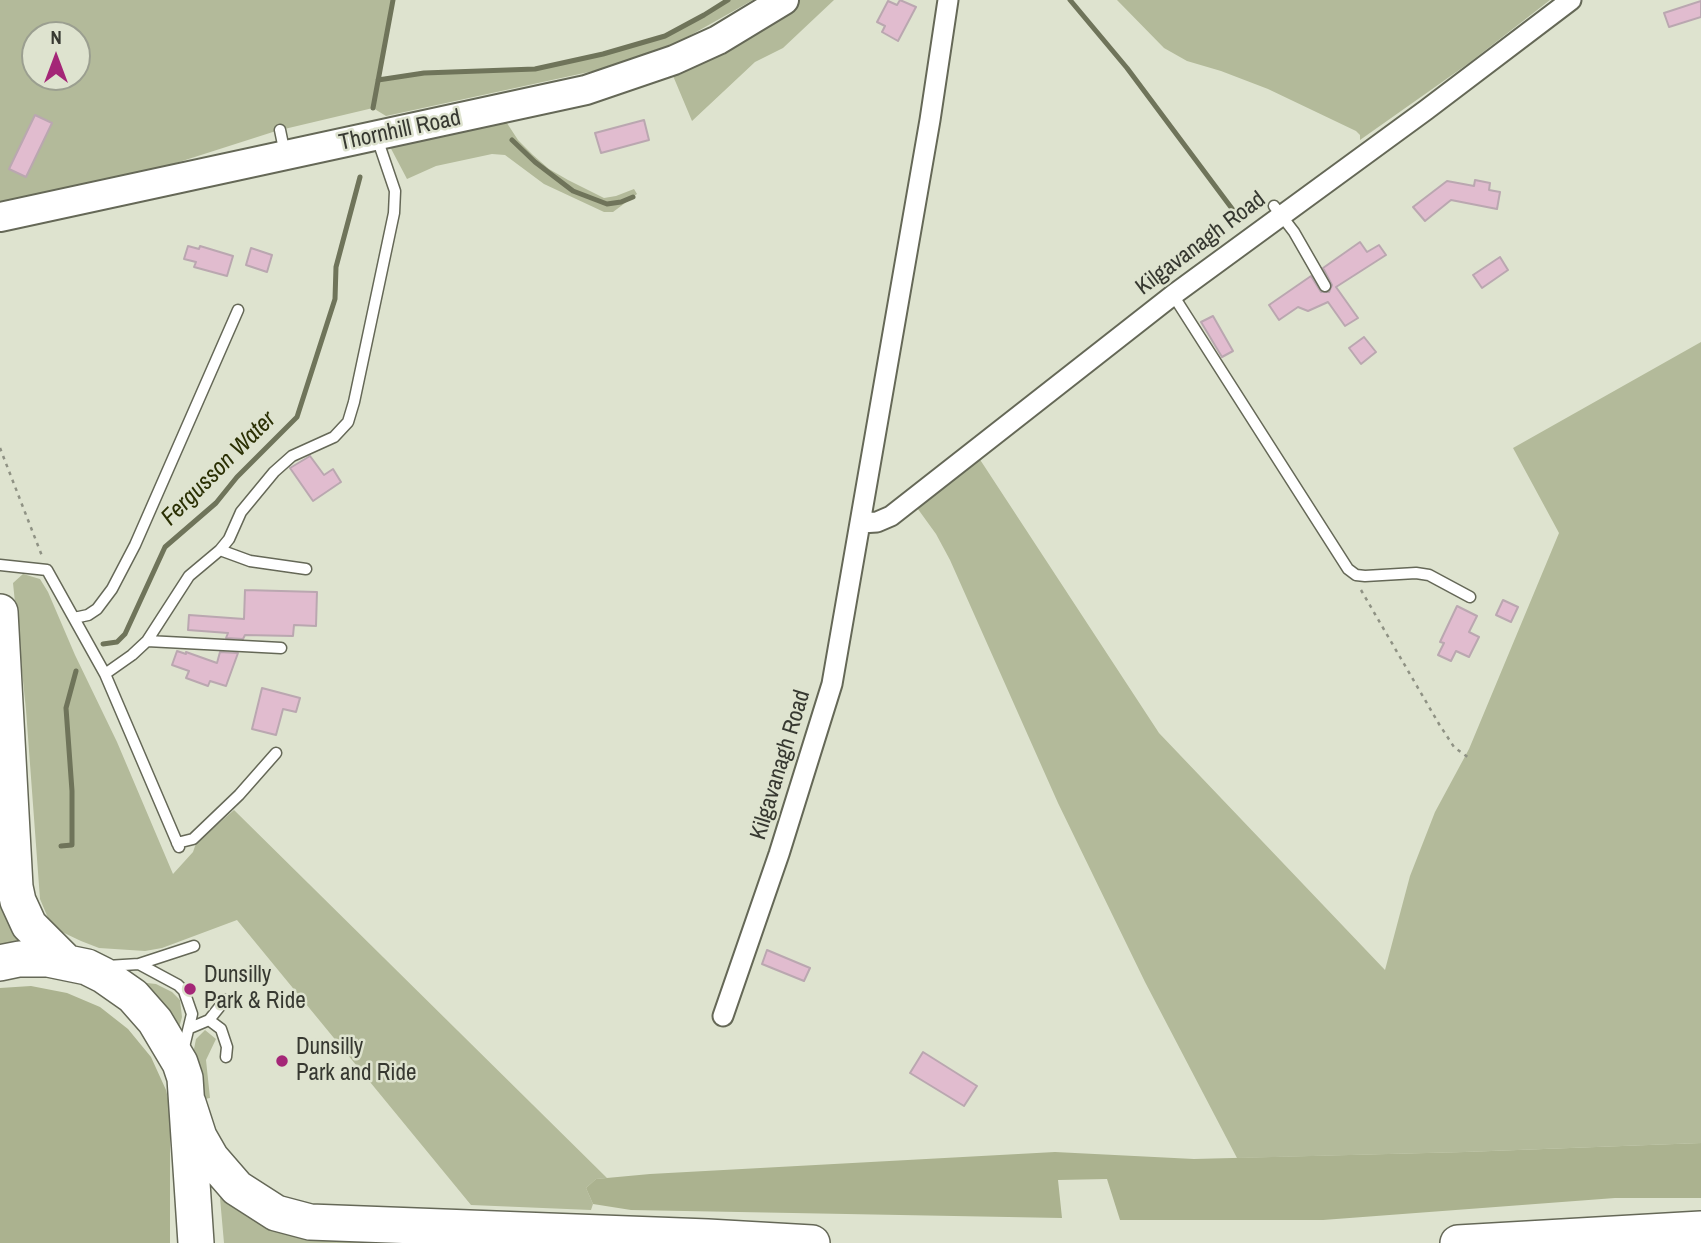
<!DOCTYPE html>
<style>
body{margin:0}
#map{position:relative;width:1701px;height:1243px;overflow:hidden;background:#dee3cf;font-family:"Archivo Narrow",sans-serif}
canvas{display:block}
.north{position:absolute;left:21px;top:21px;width:70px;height:70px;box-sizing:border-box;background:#dee3cf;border:2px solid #9b9f90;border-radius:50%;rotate:0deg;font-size:19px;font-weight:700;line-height:28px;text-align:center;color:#373931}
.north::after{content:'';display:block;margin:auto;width:24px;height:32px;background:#a42677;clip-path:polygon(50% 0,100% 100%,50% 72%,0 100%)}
</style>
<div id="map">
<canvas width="1701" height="1243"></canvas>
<div class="north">N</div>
</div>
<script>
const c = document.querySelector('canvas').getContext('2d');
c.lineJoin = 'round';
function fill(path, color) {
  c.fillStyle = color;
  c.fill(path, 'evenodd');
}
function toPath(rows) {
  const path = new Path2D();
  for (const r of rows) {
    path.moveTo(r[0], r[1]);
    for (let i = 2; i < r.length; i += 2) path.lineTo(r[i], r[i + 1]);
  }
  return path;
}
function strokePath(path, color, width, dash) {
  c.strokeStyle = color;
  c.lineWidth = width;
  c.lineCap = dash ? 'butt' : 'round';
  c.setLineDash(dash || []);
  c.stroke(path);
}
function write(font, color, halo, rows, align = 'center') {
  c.font = font + ' "Archivo Narrow",sans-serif';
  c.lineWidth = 5;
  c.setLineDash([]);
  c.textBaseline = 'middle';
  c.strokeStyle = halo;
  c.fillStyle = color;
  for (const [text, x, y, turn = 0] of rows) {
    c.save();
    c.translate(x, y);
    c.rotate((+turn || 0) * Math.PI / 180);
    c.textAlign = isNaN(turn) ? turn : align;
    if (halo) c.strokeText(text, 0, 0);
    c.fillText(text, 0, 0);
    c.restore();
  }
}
const green = toPath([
 [0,0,393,0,379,80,424,73,535,69,603,54,665,36,704,16,728,0,753,0,675,44,598,70,386,116,373,108,276,131,151,171,0,203],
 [35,35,77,35,77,77,35,77],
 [799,0,834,0,783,48,755,62,692,121,671,71,766,24],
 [1117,0,1550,0,1469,63,1360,140,1360,135,1356,131,1268,89,1221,71,1187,61,1164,48],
 [503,117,518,140,533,155,549,169,568,180,604,198,616,196,634,189,637,194,613,212,604,212,544,184,505,155,492,154,436,166,407,179,387,141],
 [1701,342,1701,1143,1465,1152,1237,1158,1145,982,1058,803,950,560,936,534,915,505,977,455,1159,733,1385,970,1410,876,1435,812,1469,749,1559,533,1513,448],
 [23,574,40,579,48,592,75,655,117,742,173,874,193,852,196,843,234,810,607,1178,596,1179,586,1188,593,1204,591,1210,471,1205,237,920,162,948,145,951,99,948,81,941,62,932,48,918,40,899,26,710,13,583],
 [0,810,27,946,0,948],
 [138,982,156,984,172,992,180,1000,182,1017,178,1032],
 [205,1030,216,1039,206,1060,210,1098,199,1100,193,1054,196,1039],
 [220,1198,228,1199,566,1243,224,1243]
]);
const forest = toPath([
 [31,986,67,993,100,1007,128,1029,151,1057,166,1090,170,1107,170,1243,0,1243,0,988],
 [1701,1143,1701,1198,1615,1198,1323,1220,1120,1220,1107,1179,1058,1180,1062,1218,631,1210,593,1204,586,1188,596,1179,650,1174,1055,1152,1194,1159,1465,1152]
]);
const stream = toPath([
 [1070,0,1127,68,1239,218],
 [378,80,424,73,535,69,603,54,665,36,704,15,728,0],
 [373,108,393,0],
 [512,140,535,162,573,191,607,204,621,202,633,197],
 [103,644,117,642,125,634,165,547,216,503,237,477,297,417,335,299,336,267,360,177],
 [61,846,72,845,72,791,66,708,76,671]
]);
const building = toPath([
 [900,0,916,7,898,41,882,32,885,26,877,22,888,1,897,5,900,0],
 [1701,1,1701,17,1669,27,1664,13,1701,1],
 [35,115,52,123,26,177,9,169,35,115],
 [644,120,649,140,601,153,595,133,644,120],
 [1475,180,1490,183,1489,190,1500,192,1497,209,1451,200,1425,221,1413,207,1447,181,1474,186,1475,180],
 [1360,242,1367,252,1379,245,1386,255,1336,287,1358,318,1345,326,1328,302,1308,311,1298,307,1279,320,1269,305,1311,276,1321,292,1329,292,1332,285,1323,268,1360,242],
 [188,246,199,249,200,246,233,256,227,276,194,267,196,262,184,259,188,246],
 [251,248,272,255,267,272,246,265,251,248],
 [1500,257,1508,270,1482,288,1473,275,1500,257],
 [1213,316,1233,351,1222,357,1201,322,1213,316],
 [1364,337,1376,352,1361,364,1349,348,1364,337],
 [310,456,324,475,333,469,341,482,313,501,290,468,310,456],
 [245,590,317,592,316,626,294,625,293,636,245,635,243,639,226,638,228,633,188,630,189,615,244,619,245,590],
 [1503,600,1518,607,1511,622,1496,615,1503,600],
 [1457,606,1477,616,1469,632,1479,637,1469,657,1456,651,1451,661,1438,655,1444,643,1440,642,1457,606],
 [177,651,186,654,186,652,217,663,220,652,238,653,226,686,210,681,208,686,186,678,189,671,172,665,177,651],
 [262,688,300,698,296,712,283,709,276,735,252,729,262,688],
 [767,950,810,968,804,981,762,964,767,950],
 [923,1052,977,1086,964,1106,910,1073,923,1052]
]);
const path = toPath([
 [0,448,42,556],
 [1361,590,1439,724,1454,747,1469,758]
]);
const lane = toPath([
 [280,130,285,154],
 [1274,206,1294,232,1325,286],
 [1173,295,1348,569,1356,575,1365,576,1416,573,1429,575,1470,597],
 [220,550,229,539,241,512,274,472,292,456,334,437,348,422,354,402,394,213,395,191,377,138],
 [0,565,47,570,105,674,179,847],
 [74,618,88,615,97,609,112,589,135,545,238,310],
 [147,641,281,648],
 [105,674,132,655,147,641,189,576,220,550,250,561,306,569],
 [177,843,193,839,239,795,276,753],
 [139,964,178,985,184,991,192,1014,183,1051],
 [107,966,139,964,194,946],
 [209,1020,221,1029,227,1047,226,1057],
 [190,1028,209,1020,225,1000]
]);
const street = toPath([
 [861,523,877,522,891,516,1173,295,1426,110,1571,0],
 [723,1016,779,854,832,684,930,120,948,0]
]);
const secondary = toPath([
 [0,217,586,90,674,60,718,40,784,0]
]);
const highway = toPath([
 [0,612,15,887,18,901,29,925,66,962],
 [0,963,19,959,48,959,87,967,103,975,133,996,155,1021,180,1063,185,1078,196,1243],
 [188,1103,199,1137,211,1158,237,1188,276,1213,310,1222,708,1237,812,1243],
 [1458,1243,1701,1229]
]);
const markers = [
 [190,989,7,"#a42677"],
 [282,1061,7,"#a42677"]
];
const streetNames = [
 ["Thornhill Road",400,131,-12],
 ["Kilgavanagh Road",1201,244,-37],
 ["Kilgavanagh Road",781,765,-73]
];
const poiNames = [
 ["Dunsilly",204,976],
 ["Park & Ride",204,1002],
 ["Dunsilly",296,1048],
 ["Park and Ride",296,1074]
];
const waterNames = [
 ["Fergusson Water",219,469,-45]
];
fill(green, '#b3ba9a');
fill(forest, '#abb28f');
strokePath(stream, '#6f745a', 5);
fill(building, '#e1bccf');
strokePath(building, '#baa7b0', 2);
strokePath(lane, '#656857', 13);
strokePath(street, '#656857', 23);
strokePath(secondary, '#656857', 32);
strokePath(highway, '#656857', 38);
strokePath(path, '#8f9284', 2.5, [3.5, 5]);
strokePath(lane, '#fff', 10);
strokePath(street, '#fff', 19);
strokePath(secondary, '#fff', 28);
strokePath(highway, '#fff', 35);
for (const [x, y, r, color] of markers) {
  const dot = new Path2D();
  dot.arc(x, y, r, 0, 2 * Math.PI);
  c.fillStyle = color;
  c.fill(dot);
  strokePath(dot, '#dee3cf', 2.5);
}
write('23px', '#373931', '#dee3cf', streetNames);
write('23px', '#373931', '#dee3cf', poiNames, 'left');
write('italic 24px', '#2b3004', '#dee3cf', waterNames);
</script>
